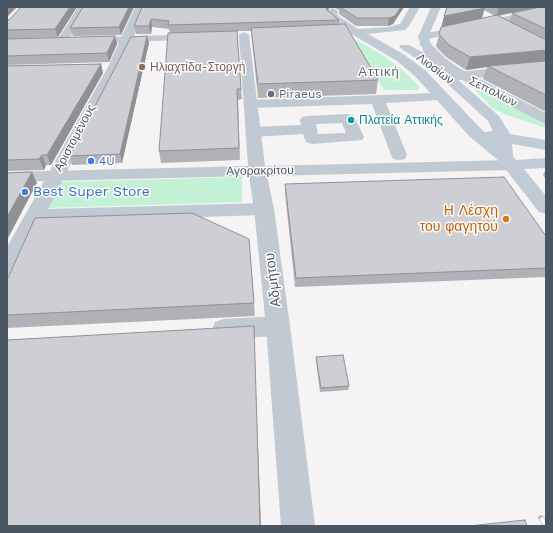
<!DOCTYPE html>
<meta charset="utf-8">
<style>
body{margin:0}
#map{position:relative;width:553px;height:533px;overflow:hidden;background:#f5f3f3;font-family:"Work Sans",sans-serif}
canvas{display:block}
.frame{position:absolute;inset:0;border:8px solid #4a5661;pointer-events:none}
</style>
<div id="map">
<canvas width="553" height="533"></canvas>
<div class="frame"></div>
</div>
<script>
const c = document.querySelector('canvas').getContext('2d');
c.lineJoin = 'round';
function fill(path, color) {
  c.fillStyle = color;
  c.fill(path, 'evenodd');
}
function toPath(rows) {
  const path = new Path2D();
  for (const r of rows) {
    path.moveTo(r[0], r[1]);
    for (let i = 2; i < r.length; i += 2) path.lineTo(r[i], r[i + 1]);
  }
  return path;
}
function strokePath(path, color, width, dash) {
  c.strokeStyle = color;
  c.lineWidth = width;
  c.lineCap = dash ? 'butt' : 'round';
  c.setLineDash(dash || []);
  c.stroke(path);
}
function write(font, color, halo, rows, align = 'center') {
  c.font = font + ' "Work Sans",sans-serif';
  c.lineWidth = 3;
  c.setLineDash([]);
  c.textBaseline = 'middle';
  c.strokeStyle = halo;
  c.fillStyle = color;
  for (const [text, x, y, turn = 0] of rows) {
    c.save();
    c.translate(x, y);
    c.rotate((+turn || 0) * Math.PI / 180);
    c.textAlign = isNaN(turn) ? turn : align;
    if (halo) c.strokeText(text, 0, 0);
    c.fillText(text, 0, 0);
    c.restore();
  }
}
const green = toPath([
 [351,37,384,56,401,69,419,86,418,90,384,90],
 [469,83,546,120,546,128,504,114,491,107],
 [242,177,242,202,47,208,59,182]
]);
const pedestrian = toPath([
 [425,41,429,42,445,58,459,68,546,113,546,123,541,122,451,74,437,64,421,46,419,44,421,42,425,41],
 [434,93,439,94,441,97,439,100,386,103,407,155,405,159,399,160,393,159,391,155,372,104,251,108,246,107,244,104,246,101,251,100,434,93],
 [348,114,353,115,355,118,364,137,362,140,312,144,306,142,303,134,253,137,248,135,245,132,248,129,253,127,301,125,300,120,302,117,307,116,348,114],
 [342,123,346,133,318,134,316,124,342,123]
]);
const minor = toPath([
 [78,7,88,7,67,43,59,43,57,41,78,7],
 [135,7,145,7,133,39,120,67,48,209,264,203,271,205,274,209,271,213,264,215,41,222,15,273,7,275,7,247,108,67,135,7],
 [546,8,546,14,423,40,418,37,423,34,546,8],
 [546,63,546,71,448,81,443,80,442,77,443,74,448,73,546,63],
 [278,316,287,319,290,326,287,333,278,336,224,339,215,336,212,329,215,322,224,319,278,316]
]);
const tertiary = toPath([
 [244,32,249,35,265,166,512,160,518,161,521,165,518,169,512,170,267,176,274,209,290,326,315,526,281,526,266,326,254,209,249,176,7,182,7,172,248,166,239,35,244,32],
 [198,34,203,37,202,39,86,44,80,41,86,38,198,34]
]);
const secondary = toPath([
 [410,7,420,7,409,26,405,30,368,34,405,55,426,71,484,132,493,131,488,121,430,68,399,47,401,45,409,45,424,53,418,37,431,7,441,7,428,37,439,63,499,116,510,134,546,140,546,150,512,144,513,156,516,160,546,158,546,168,524,169,546,196,546,214,539,212,499,161,469,136,416,77,397,61,338,26,327,16,330,9,333,8,338,11,337,15,358,29,388,27,400,24,410,7]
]);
const rail = toPath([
 [541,518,546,525]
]);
const wall = toPath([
 [77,7,58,37,7,39,115,36,117,44,109,62,7,65,7,20],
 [134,7,121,35,73,36,70,28],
 [142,7,329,8,328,10,339,20,339,24,378,80,376,94,258,98,252,40,251,31,237,31,242,99,238,100,240,160,161,163,159,151,170,33,169,29,152,27,151,34,136,34,134,26],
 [333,7,404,7,393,24,388,26,356,26,339,14,339,10],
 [447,7,546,7,546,112,483,79,487,67,466,70,446,57,438,49,436,46],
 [484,10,495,16,482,19],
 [512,13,509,22,498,16],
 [149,43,122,163,72,165,69,156],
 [101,64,103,73,51,165,46,165,44,170,7,171,7,66],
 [546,169,546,179,543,175],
 [285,184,546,236,546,277,295,287,285,193],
 [249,239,255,316,7,328,7,280],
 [316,357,349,386,348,390,320,392,316,361]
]);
const shadedWall = toPath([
 [7,7,17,7,7,17],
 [70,7,77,7,58,37,55,29],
 [129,7,134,7,121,35,119,27],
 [327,7,332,7,329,8,326,16],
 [401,7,404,7,393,24,388,26,389,18],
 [499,7,538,7,496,16],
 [485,8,481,20,441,29,444,16],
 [151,19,152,27,151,34,149,26],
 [115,36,117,44,109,62,107,53],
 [147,36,149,43,122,163,120,154],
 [546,50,546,62,488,66,487,67,466,70,470,57],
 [101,64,103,73,51,165,47,155],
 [42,155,46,165,44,170,39,159],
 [32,172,37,183,7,240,7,217],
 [254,326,254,339,261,526,260,526]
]);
const building = toPath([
 [21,7,70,7,55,29,7,30,7,20,9,20,21,7],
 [83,7,129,7,119,27,70,28,83,7],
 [142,7,327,7,326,9,339,20,168,25,169,21,151,19,149,26,134,26,142,7],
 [340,7,401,7,395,16,389,18,357,18,340,7],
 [447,7,484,7,485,8,444,16,447,7],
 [540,7,546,7,546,29,512,13,540,7],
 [497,15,546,40,546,50,470,57,449,45,439,34,441,27,497,15],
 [345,24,378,80,258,84,251,28,345,24],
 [237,31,241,89,237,89,239,148,159,151,168,33,237,31],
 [115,36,107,53,7,56,7,39,115,36],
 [147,36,120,154,69,156,131,37,147,36],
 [546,61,546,95,488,66,546,61],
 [101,64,47,155,42,155,39,159,7,160,7,66,101,64],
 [32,172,7,217,7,173,32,172],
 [504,177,546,236,546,268,296,278,285,184,504,177],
 [192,213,249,239,254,303,7,315,7,280,35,218,192,213],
 [254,326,260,526,7,526,7,340,254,326],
 [343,355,349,386,321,388,316,357,343,355],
 [525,520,527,526,469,526,525,520]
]);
const markers = [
 [142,67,4,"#8d6e63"],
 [271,94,4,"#5c6f8a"],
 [351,120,4,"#0f9aa8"],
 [91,161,4,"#3f7fe0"],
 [25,192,4,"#3f7fe0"],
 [506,219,4,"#e8710a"]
];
const farEducationnames = [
 ["Ηλιαχτίδα-Στοργή",150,67]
];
const farStreetnames = [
 ["Λιοσίων",435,69,37],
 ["Σεπολίων",493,92,27],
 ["Αριστομένους",75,138,-62],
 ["Αγορακρίτου",260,171,-1]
];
const farServicenames = [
 ["Piraeus",279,94]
];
const farCulturenames = [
 ["Πλατεία Αττικής",359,120]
];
const farShopnames = [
 ["4U",99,161]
];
const farNeighbourhoodnames = [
 ["Αττική",379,72]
];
const shopNames = [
 ["Best Super Store",33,192]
];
const foodNames = [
 ["Η Λέσχη",498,211],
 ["του φαγητού",498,227]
];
const streetNames = [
 ["Αδμήτου",273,280,-97]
];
fill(green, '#c3f1d5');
fill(pedestrian, '#c1cad2');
fill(minor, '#c1cad2');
fill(tertiary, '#c1cad2');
fill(secondary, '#c1cbd6');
strokePath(rail, '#b5b8bd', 5.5);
strokePath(rail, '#fff', 4, [12]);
fill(wall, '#b0b2b7');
fill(shadedWall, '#909195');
fill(building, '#cdcfd5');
strokePath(building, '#909195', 1);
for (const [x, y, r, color] of markers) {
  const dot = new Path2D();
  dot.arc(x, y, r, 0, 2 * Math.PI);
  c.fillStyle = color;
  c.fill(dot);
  strokePath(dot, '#fff', 1.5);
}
write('12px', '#785e54', '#fff', farEducationnames, 'left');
write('12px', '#4a5661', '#fff', farStreetnames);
write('12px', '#4e5e75', '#fff', farServicenames, 'left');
write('12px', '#0d838f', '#fff', farCulturenames, 'left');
write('12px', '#366cbe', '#fff', farShopnames, 'left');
c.letterSpacing = '1px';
write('13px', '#5f6368', '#fff', farNeighbourhoodnames);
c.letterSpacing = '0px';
write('14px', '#366cbe', '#fff', shopNames, 'left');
write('14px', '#c56008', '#fff', foodNames, 'right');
write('14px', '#4a5661', '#fff', streetNames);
</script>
